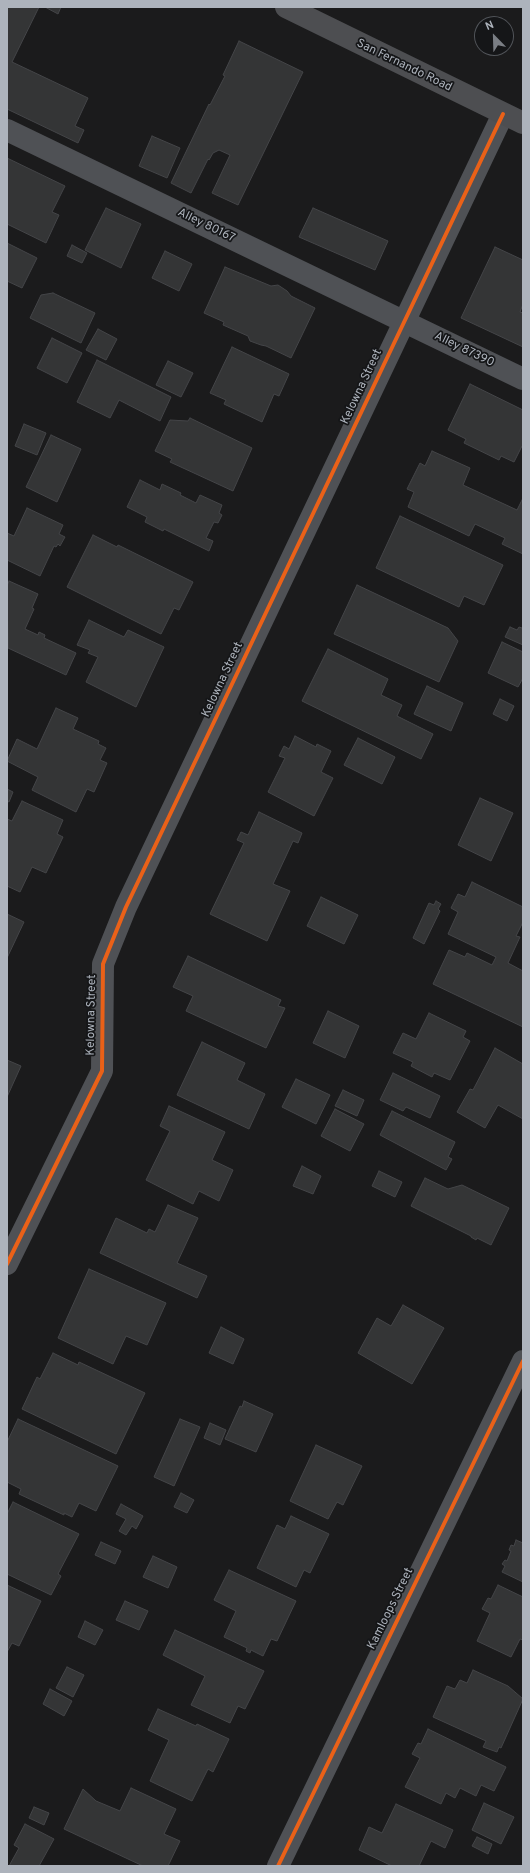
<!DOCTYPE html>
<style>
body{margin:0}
#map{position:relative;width:530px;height:1873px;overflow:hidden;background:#1b1b1c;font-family:Overpass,sans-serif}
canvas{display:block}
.frame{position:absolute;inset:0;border:8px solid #adb3bc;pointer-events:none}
.north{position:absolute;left:474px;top:16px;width:40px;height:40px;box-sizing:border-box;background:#151618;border:1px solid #52555a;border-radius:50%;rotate:337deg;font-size:11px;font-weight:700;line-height:16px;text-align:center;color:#adb3bc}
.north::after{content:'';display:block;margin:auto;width:14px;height:18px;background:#7a7e84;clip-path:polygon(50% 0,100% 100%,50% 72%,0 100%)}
</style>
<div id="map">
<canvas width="530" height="1873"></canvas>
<div class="frame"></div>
<div class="north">N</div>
</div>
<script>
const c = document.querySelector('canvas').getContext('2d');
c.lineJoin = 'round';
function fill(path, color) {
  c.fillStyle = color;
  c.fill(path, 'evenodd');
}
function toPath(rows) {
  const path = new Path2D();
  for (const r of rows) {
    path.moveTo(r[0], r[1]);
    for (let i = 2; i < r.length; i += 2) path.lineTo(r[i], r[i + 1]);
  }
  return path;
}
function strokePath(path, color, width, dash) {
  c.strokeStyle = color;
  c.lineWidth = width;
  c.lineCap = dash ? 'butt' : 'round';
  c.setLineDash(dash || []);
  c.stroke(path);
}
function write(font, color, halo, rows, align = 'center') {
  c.font = font + ' Overpass,sans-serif';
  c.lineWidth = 3.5;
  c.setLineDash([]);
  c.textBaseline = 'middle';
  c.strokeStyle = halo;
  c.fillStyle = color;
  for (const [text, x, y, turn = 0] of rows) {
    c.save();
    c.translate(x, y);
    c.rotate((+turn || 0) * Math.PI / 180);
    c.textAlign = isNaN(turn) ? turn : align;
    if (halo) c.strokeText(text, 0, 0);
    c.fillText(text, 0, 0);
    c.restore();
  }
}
const building = toPath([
 [7,7,39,7,12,62,88,98,75,126,84,130,78,143,7,109,7,7],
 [45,7,61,7,58,14,45,7],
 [239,41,303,72,238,205,212,193,230,155,219,150,213,153,209,160,208,159,191,193,171,183,209,104,210,105,225,76,223,75,239,41],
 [152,136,180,148,167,178,139,166,152,136],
 [7,158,65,186,52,212,59,215,46,243,7,224,7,158],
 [106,208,141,224,121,268,85,250,106,208],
 [313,208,388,241,375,270,299,237,313,208],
 [7,243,37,258,22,288,7,281,7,243],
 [72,245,87,253,82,263,67,256,72,245],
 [495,247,523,260,523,304,520,312,523,313,523,347,461,318,495,247],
 [165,251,192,264,179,291,152,278,165,251],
 [225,267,271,286,278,285,287,291,291,296,315,308,291,358,266,346,261,345,250,341,248,336,223,325,224,322,204,313,225,267],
 [53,293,95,313,81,343,30,318,41,295,53,293],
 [98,329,117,339,106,360,86,350,98,329],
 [52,338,82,353,67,383,37,368,52,338],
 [232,347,289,374,279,396,274,394,262,422,224,404,226,400,210,393,232,347],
 [97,360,171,397,160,421,119,400,110,418,77,402,97,360],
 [168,361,193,373,181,397,156,385,168,361],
 [470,384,523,410,523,447,522,446,514,462,501,456,499,460,464,443,466,439,448,430,470,384],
 [190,418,252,448,233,491,170,462,172,459,155,451,170,420,188,421,190,418],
 [24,424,46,433,37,455,15,446,24,424],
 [51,435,81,449,57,502,26,487,51,435],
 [432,451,470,468,463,485,517,510,523,498,523,554,502,544,505,538,475,524,469,536,408,507,414,492,407,489,420,463,425,466,432,451],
 [140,480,160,490,162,484,181,493,180,495,196,503,200,495,222,505,219,513,222,515,218,523,214,522,206,538,213,541,209,551,164,529,163,531,145,522,147,517,127,507,140,480],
 [27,508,63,525,59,534,65,537,60,546,58,544,56,547,54,546,40,576,7,560,7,533,14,536,27,508],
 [400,516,503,565,484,605,464,596,459,607,376,568,400,516],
 [93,535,117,547,118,545,193,582,179,610,174,608,161,634,67,587,93,535],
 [9,581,38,594,32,608,34,609,25,629,38,635,39,632,45,635,44,638,76,653,66,675,8,648,7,586,9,581],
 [357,585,448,628,458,641,439,682,334,634,357,585],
 [89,620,124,637,128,630,164,647,136,707,86,682,98,657,88,653,90,650,77,645,89,620],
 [510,627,517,630,519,627,522,628,523,627,523,645,505,637,510,627],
 [502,642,523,652,523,678,518,687,488,673,502,642],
 [328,649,388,679,381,695,402,705,397,716,433,734,421,759,302,701,328,649],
 [427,686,463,703,451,731,414,714,427,686],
 [500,699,514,706,507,721,493,714,500,699],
 [56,708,78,718,73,729,99,741,98,744,106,748,100,760,107,763,94,792,87,789,76,812,32,790,38,777,7,761,17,739,37,749,56,708],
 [295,736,316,747,317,744,331,751,321,772,333,778,314,816,268,792,285,758,279,756,284,746,289,749,295,736],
 [358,738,395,757,382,784,344,765,358,738],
 [7,789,13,792,9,802,7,801,7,789],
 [480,798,513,813,491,861,458,845,480,798],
 [22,801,63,820,57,834,63,837,46,873,32,867,20,892,7,886,7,819,12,821,22,801],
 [259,812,302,833,298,843,293,841,273,884,290,891,267,941,210,914,244,843,237,840,241,832,248,835,259,812],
 [472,882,523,907,523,922,516,936,520,937,508,963,523,971,523,1027,433,984,449,950,465,957,467,953,492,965,496,957,448,934,458,912,451,908,458,894,465,897,472,882],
 [321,897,358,915,344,944,307,926,321,897],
 [436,901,441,904,438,909,440,911,424,944,413,938,429,903,434,905,436,901],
 [7,914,24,922,7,958,7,914],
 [188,956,281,1000,278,1006,285,1008,266,1048,186,1011,193,996,173,987,188,956],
 [328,1011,359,1026,345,1058,313,1043,328,1011],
 [429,1013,466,1031,463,1037,470,1041,450,1080,434,1073,432,1077,411,1066,413,1062,393,1053,403,1033,416,1039,429,1013],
 [202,1042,245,1063,237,1080,265,1094,249,1129,177,1095,202,1042],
 [495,1048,523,1064,523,1119,498,1105,485,1128,457,1112,470,1089,473,1090,495,1048],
 [7,1060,21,1066,7,1097,7,1060],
 [393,1073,440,1096,430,1118,406,1107,403,1111,380,1100,393,1073],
 [296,1079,330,1095,316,1124,282,1107,296,1079],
 [343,1090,364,1100,357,1116,335,1106,343,1090],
 [169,1106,225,1132,212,1160,233,1170,219,1201,199,1191,193,1204,146,1180,170,1131,160,1126,169,1106],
 [335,1109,364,1124,350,1151,321,1136,335,1109],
 [392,1111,455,1142,448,1157,452,1159,446,1170,380,1135,392,1111],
 [302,1166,321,1176,313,1194,293,1186,302,1166],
 [379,1171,402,1182,395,1197,372,1186,379,1171],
 [425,1178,448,1189,462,1185,509,1208,491,1245,477,1238,476,1240,471,1237,471,1236,411,1206,425,1178],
 [168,1205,198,1218,177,1263,207,1276,197,1298,100,1253,116,1218,147,1233,149,1229,155,1232,168,1205],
 [89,1269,166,1303,147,1345,126,1336,113,1364,58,1338,89,1269],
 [403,1305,444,1328,412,1384,358,1353,377,1318,391,1326,403,1305],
 [221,1327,244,1339,233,1364,209,1353,221,1327],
 [53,1353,78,1365,79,1362,145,1393,116,1454,22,1409,37,1377,40,1379,53,1353],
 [244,1401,273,1414,256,1452,225,1439,240,1406,242,1407,244,1401],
 [18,1419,118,1466,96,1511,79,1503,72,1517,64,1513,64,1515,19,1494,21,1489,7,1482,7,1442,18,1419],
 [180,1419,200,1427,174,1486,154,1477,180,1419],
 [210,1423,226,1430,220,1445,204,1438,210,1423],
 [316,1445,362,1466,343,1505,337,1502,328,1519,290,1501,316,1445],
 [181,1493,194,1500,187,1513,174,1507,181,1493],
 [13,1502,79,1534,58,1574,61,1576,51,1595,7,1574,7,1514,13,1502],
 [121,1504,143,1516,136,1529,132,1526,126,1535,119,1531,126,1519,116,1514,121,1504],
 [291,1516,329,1534,310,1573,304,1570,296,1587,257,1568,277,1525,285,1529,291,1516],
 [516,1540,523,1543,523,1582,502,1572,505,1566,502,1564,505,1560,507,1561,511,1551,509,1550,511,1545,514,1546,516,1540],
 [101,1542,121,1551,115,1564,95,1555,101,1542],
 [153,1556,177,1567,168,1588,143,1577,153,1556],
 [229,1570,296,1601,277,1641,271,1639,263,1656,251,1650,250,1653,246,1651,247,1648,224,1637,236,1611,214,1600,229,1570],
 [7,1585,41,1601,19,1646,12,1643,7,1652,7,1585],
 [498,1585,523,1597,523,1640,520,1639,511,1657,477,1641,490,1613,482,1609,488,1598,491,1599,498,1585],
 [125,1601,148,1611,139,1630,116,1620,125,1601],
 [85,1621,103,1630,95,1645,78,1637,85,1621],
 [175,1630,264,1671,245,1709,238,1706,230,1723,191,1705,205,1676,163,1655,175,1630],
 [67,1667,84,1675,73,1697,56,1688,67,1667],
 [473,1670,508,1686,523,1699,501,1748,499,1747,497,1752,483,1747,486,1741,433,1717,447,1686,455,1689,460,1680,467,1683,473,1670],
 [50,1689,72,1701,64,1716,43,1704,50,1689],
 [158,1709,196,1726,197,1724,229,1739,213,1772,208,1769,192,1801,150,1781,169,1740,148,1730,158,1709],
 [428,1729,506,1767,494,1791,481,1785,476,1796,460,1788,455,1798,446,1793,441,1804,405,1787,420,1758,412,1754,418,1743,421,1744,428,1729],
 [131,1788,176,1809,164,1834,180,1841,168,1866,143,1866,64,1829,83,1789,96,1801,120,1811,131,1788],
 [484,1803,514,1817,501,1844,472,1830,484,1803],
 [396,1804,453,1830,445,1848,431,1841,419,1866,392,1866,359,1850,369,1827,382,1833,396,1804],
 [34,1807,49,1813,44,1825,29,1818,34,1807],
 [25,1824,54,1839,39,1866,9,1866,19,1848,14,1845,25,1824],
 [477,1837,492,1844,488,1854,472,1846,477,1837]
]);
const minor = toPath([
 [7,130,523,379],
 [7,1264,102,1071,103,964,126,907,503,114],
 [278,1866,523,1361]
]);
const major = toPath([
 [286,7,523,123]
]);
const cycleway = toPath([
 [7,1264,102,1071,103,964,126,907,503,114],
 [278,1866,523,1361]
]);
const streetNames = [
 ["San Fernando Road",404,66,26],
 ["Alley 80167",206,226,26],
 ["Alley 87390",464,350,26],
 ["Kelowna Street",362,387,-65],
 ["Kelowna Street",223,680,-65],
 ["Kelowna Street",92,1015,-89],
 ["Kamloops Street",391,1609,-64]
];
fill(building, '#343536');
strokePath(building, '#444548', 1);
strokePath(minor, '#4f5155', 22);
strokePath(major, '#4d4e51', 22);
strokePath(cycleway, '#ea6118', 4);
write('12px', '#adb3bc', '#151618', streetNames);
</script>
